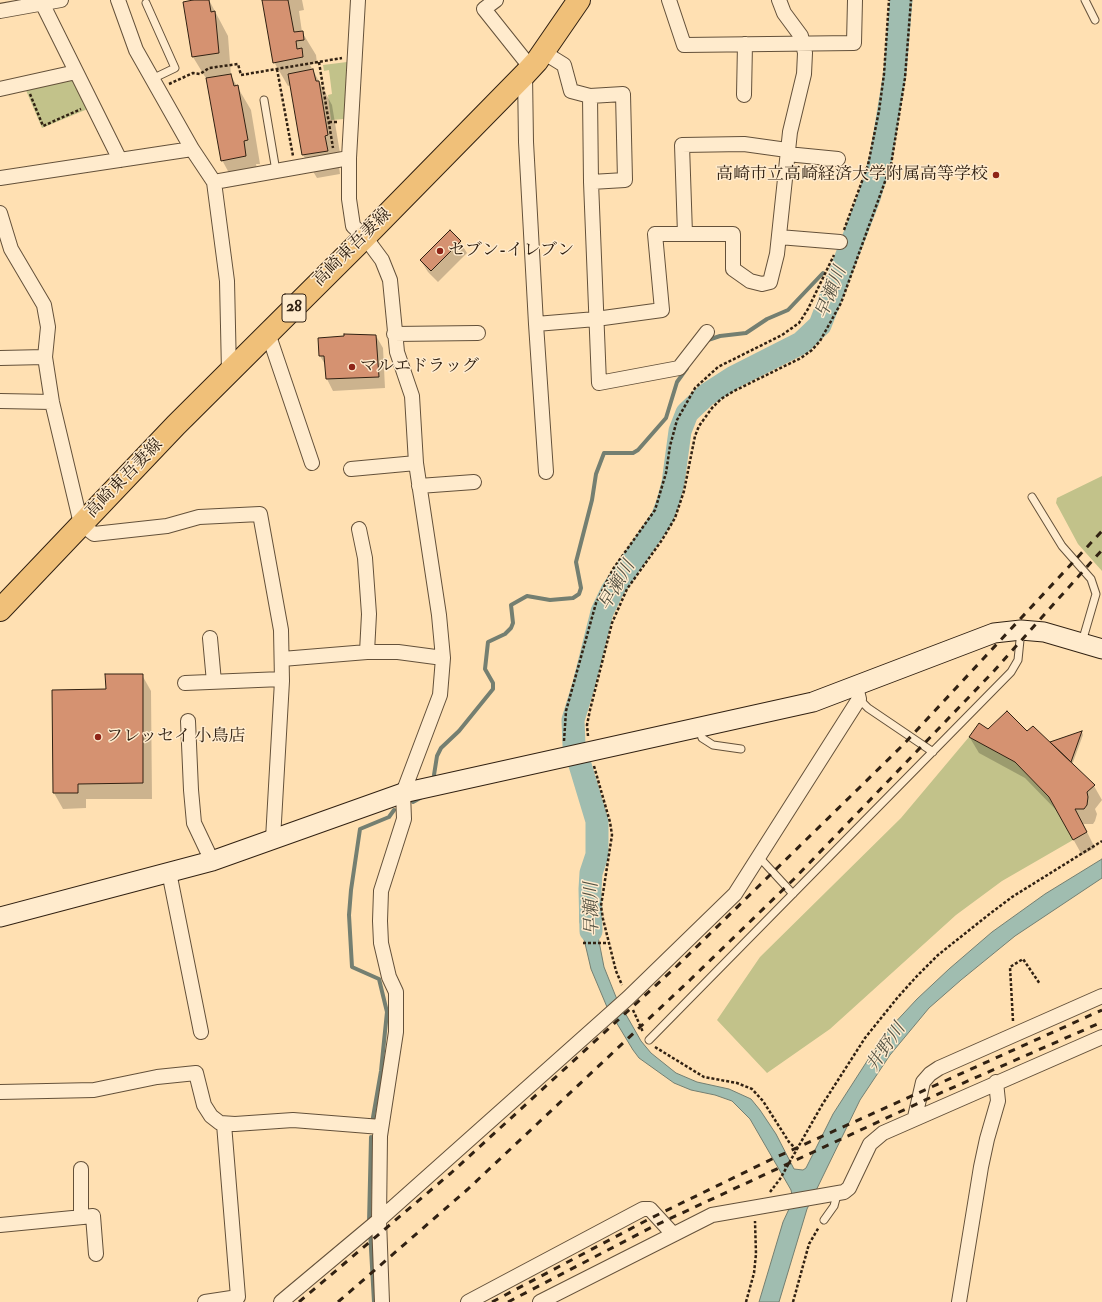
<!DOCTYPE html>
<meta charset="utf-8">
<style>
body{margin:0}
canvas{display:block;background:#ffe0b2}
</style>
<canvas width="1102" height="1302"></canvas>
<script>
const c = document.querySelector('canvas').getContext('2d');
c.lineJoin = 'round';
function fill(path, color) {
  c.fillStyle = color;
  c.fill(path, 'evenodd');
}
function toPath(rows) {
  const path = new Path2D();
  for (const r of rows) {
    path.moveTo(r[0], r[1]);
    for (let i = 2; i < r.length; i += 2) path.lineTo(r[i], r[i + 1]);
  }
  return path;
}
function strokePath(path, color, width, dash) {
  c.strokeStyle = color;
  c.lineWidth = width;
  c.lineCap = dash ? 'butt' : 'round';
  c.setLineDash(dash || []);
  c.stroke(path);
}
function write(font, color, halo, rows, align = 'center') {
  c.font = font + ' "IM FELL Double Pica","Noto Serif JP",serif';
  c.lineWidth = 3;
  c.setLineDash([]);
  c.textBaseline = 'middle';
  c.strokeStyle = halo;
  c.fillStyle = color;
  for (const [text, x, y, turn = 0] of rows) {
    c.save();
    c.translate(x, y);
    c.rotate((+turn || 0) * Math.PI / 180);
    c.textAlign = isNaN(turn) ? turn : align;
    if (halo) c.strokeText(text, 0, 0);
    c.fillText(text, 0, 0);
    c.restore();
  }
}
const green = toPath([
 [347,62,344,119,331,120,328,95,332,94,329,70,324,71,323,65],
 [76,78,90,108,42,128,25,88],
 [1102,476,1102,571,1078,544,1056,503,1057,498],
 [969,737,1015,762,1049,797,1073,840,1002,881,956,915,830,1029,767,1073,717,1020,760,957,901,818]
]);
const water = toPath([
 [1102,859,1102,878,1015,936,961,980,929,1008,890,1055,860,1100,807,1209,779,1302,759,1302,783,1222,789,1209,792,1195,791,1190,750,1119,732,1101,715,1095,691,1090,674,1083,639,1058,633,1050,607,1007,591,969,580,922,580,899,595,901,595,921,604,967,616,997,641,1041,651,1053,676,1073,697,1082,729,1089,751,1099,760,1110,776,1134,794,1169,803,1170,806,1168,833,1114,871,1055,890,1028,917,999,949,969,992,932,1045,894,1102,859]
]);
const shadow = toPath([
 [200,0,209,0,228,36,231,76,251,110,260,164,256,164,259,179,235,184,222,160,207,80,193,57,184,3],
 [263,0,302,0,304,10,299,11,302,32,316,55,317,63,310,65,332,105,341,159,338,159,340,174,317,178,303,155,291,85,288,86,274,62],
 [460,242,467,253,438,282,428,272,421,261],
 [376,336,383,348,385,388,333,391,327,379,326,366,320,356],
 [142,675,151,691,152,799,86,799,86,808,63,809,54,793,53,691,107,690],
 [979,725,989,730,1027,732,1050,743,1082,732,1083,735,1072,765,1094,786,1102,800,1095,809,1097,814,1095,821,1093,824,1083,824,1095,848,1082,855,1058,812,1025,778,979,753,970,738]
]);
const stream = toPath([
 [834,267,842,269],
 [708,340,720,336,746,333,767,319,788,310,823,273],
 [434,775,437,756,441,748,459,731,493,689,493,683,485,669,488,642,505,634,511,628,513,623,511,605,527,596,550,600,573,598,579,594,581,588,576,562,592,500,596,474,604,453,633,453,638,450,666,418,677,382,687,368],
 [413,802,422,797],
 [372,1123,381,1071,387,1012,379,979,352,967,349,915,351,890,360,829,389,817,394,810],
 [369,1223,371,1137],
 [370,1231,374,1302]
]);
const river = toPath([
 [591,931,590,889,591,873,597,855,597,821,574,745,573,720,584,684,602,612,612,591,662,518,668,502,673,483,680,431,687,413,706,395,734,377,801,343,820,325,869,198,881,157,895,72,901,0]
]);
const building = toPath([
 [193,0,209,0,211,12,215,11,219,53,192,57,183,2,193,0],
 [262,0,288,0,294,32,303,31,304,40,296,41,297,49,302,48,303,57,273,63,262,0],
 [313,69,316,81,319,81,328,135,325,136,328,151,302,155,288,74,313,69],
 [231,74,234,86,238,85,248,140,244,141,246,156,221,161,206,78,231,74],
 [450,230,461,241,431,271,420,260,450,230],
 [344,334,376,335,379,377,326,379,324,356,319,356,318,338,344,336,344,334],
 [105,674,143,674,143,783,78,784,78,793,53,793,52,690,106,689,105,674],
 [1007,711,1027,731,1033,726,1095,785,1087,792,1088,797,1087,805,1084,809,1075,809,1087,832,1073,840,1049,797,1015,762,969,737,979,723,988,729,1007,711],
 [1082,731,1071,762,1050,742,1082,731]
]);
const path = toPath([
 [319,62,333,148],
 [277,69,293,156],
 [169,84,193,73,200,74,209,68,238,64,241,75,342,58],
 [30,94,43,126,81,109],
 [329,122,339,122],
 [844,230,868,165,879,111,884,74,889,0],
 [588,736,587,725,590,710,612,623,627,589,662,540,675,518,684,491,695,436,699,426,712,408,721,399,734,391,801,358,812,350,820,341,841,303,891,165,905,78,911,0],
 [564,741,566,711,596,603,613,569,655,510,666,473,670,446,677,420,695,388,718,367,782,335,799,323,808,309,834,255],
 [594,766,610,822,612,835,601,906,603,919,616,971,622,985],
 [583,943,608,943],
 [633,1010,643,1032],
 [1013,1021,1010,967,1023,959,1040,984],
 [655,1047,704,1077,737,1083,752,1089,763,1101,789,1142,798,1151],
 [770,1192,780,1179,822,1105,865,1038,898,997,917,976,938,955,987,916,1012,897,1102,841],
 [746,1302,754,1273,756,1254,755,1221],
 [793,1302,809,1244,819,1227]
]);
const lane = toPath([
 [1085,0,1095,20],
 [146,3,175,68,152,79],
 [264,100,276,171],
 [1032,497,1062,546,1091,579,1096,594,1082,642],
 [859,699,868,708,933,752],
 [699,728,702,738,713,745,741,749],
 [759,857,793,894],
 [649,1040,1011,672,1018,660,1021,630],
 [824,1220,834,1206,837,1195]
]);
const street = toPath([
 [118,0,136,50,192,149,214,182,227,281,229,372],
 [358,0,349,158,349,199,353,226,365,237,382,260,390,280,397,352,412,396,416,463,439,615,443,658,440,695,403,793,404,819,381,891,380,921,381,943,389,977,396,992,396,1032,380,1136,379,1220,382,1302],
 [496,0,484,9,531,68],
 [669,0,684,45,854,43,855,0],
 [42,3,120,160],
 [0,11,61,0],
 [543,52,564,65,571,91,590,96,623,94,625,180,591,182],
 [525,74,526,142,536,324,596,319,662,310,655,234,733,234,733,269,750,281,762,284,770,282,777,254,790,132,804,74,805,53,801,36,784,13,779,0],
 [0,89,76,72],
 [744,95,745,44],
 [590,96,591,182,599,383,679,368,707,332],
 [787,154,838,159],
 [0,178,192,149],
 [214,182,349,158],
 [0,213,11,249,44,305,48,327,45,357,52,402,81,524,94,534,167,526,199,517,260,514,281,630,282,681,273,839],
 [685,234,682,145,744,144,787,150],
 [779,237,840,242],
 [536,324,546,472],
 [268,333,312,463],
 [394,334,478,333],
 [0,358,45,357],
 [0,401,52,402],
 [351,469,416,463],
 [419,486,474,482],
 [359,529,365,558,369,614,367,652],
 [210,638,214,682],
 [282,659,367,652,398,652,443,658],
 [185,683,282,679],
 [188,721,191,790,194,823,212,861],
 [169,872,201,1032],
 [0,1092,94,1090,157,1077,196,1073,204,1105,211,1116,220,1123,235,1124,293,1120,381,1127],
 [915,1117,923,1082,930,1074,939,1068,1102,996],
 [81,1217,81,1169],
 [0,1225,93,1216,96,1254],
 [205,1302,238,1297,224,1124],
 [281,1302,379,1220,628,998,735,894,859,699,856,687],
 [468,1302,643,1209,650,1209,673,1234],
 [540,1302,712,1215,844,1192,849,1188,870,1144,883,1133,1102,1037],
 [959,1302,981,1167,987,1139,998,1101,996,1082]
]);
const secondary = toPath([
 [0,917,212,861,403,793,813,702,994,633,1021,630,1044,632,1102,649]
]);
const primary = toPath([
 [0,610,176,425,365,237,525,74,537,61,579,0]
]);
const rail = toPath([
 [299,1302,451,1173,677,966,903,745,1102,531],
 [338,1302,468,1189,690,980,794,879,993,672,1102,550],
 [492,1302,651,1218,772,1159,1102,1010],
 [508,1302,654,1226,936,1095,1102,1022]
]);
const markers = [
 [996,175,4,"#8f2418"],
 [440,251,4,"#8f2418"],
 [352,367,4,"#8f2418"],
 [98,737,4,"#8f2418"]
];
const shields = [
 [294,308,24]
];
const shieldNames = [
 ["28",294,308]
];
const poiNames = [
 ["高崎市立高崎経済大学附属高等学校",988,175,"right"],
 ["セブン-イレブン",448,251],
 ["マルエドラッグ",360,367],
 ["フレッセイ 小鳥店",106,737]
];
const streetNames = [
 ["高崎東吾妻線",353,248,-45],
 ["高崎東吾妻線",125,479,-46]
];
const waterNames = [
 ["早瀬川",832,293,-68],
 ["早瀬川",618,586,-60],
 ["早瀬川",593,909,-91],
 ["井野川",887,1048,-56]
];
fill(green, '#c2c28a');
fill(water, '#a0bdb0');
strokePath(water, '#747f71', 1);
fill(shadow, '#0003');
strokePath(stream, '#747f71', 4);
strokePath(river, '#a0bdb0', 23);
fill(building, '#d59271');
strokePath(building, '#312112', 1);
strokePath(lane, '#64513a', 9);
strokePath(street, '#64513a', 16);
strokePath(secondary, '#312112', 21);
strokePath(primary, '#312112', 24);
strokePath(path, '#312112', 2.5, [3, 2]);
strokePath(lane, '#ffebcd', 7);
strokePath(street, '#ffebcd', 14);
strokePath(secondary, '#ffebcd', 19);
strokePath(primary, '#f0c079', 22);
strokePath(rail, '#312112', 3, [7, 7]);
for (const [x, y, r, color] of markers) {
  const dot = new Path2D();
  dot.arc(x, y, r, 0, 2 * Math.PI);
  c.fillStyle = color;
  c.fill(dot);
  strokePath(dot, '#ffebcd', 1.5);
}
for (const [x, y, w] of shields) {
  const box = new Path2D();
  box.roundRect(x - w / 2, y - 14, w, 28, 3);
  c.fillStyle = '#ffebcd';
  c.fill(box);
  strokePath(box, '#312112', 1);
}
write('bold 16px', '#312112', null, shieldNames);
write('17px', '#312112', '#ffebcd', poiNames, 'left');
write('17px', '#312112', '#ffebcd', streetNames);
write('italic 18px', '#525041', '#ffebcd', waterNames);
</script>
